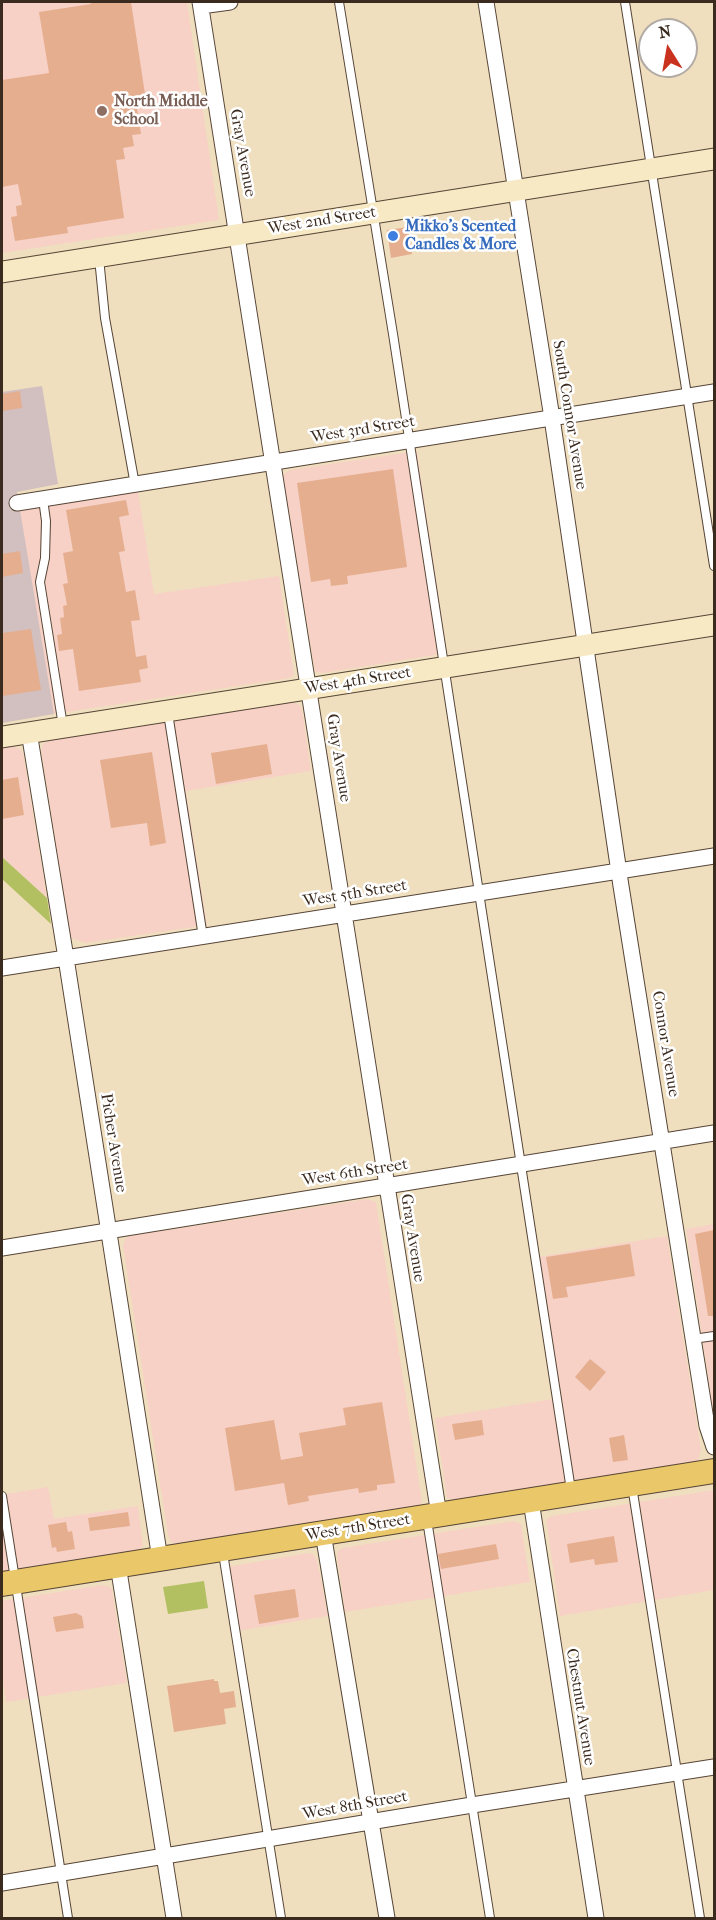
<!DOCTYPE html>
<style>
body{margin:0}
#map{position:relative;width:716px;height:1920px;overflow:hidden;background:#efdfbf;font-family:"IM FELL French Canon",serif}
canvas{display:block}
.frame{position:absolute;inset:0;border:3px solid #3b2a1e;pointer-events:none}
.north{position:absolute;left:638px;top:18px;width:60px;height:60px;box-sizing:border-box;background:#fff;border:2px solid #b1aaa5;border-radius:50%;rotate:349deg;font-size:16px;font-weight:700;line-height:24px;text-align:center;color:#3b2a1e}
.north::after{content:'';display:block;margin:auto;width:21px;height:27px;background:#c8321e;clip-path:polygon(50% 0,100% 100%,50% 72%,0 100%)}
</style>
<div id="map">
<canvas width="716" height="1920"></canvas>
<div class="frame"></div>
<div class="north">N</div>
</div>
<script>
const c = document.querySelector('canvas').getContext('2d');
c.lineJoin = 'round';
function fill(path, color) {
  c.fillStyle = color;
  c.fill(path, 'evenodd');
}
function toPath(rows) {
  const path = new Path2D();
  for (const r of rows) {
    path.moveTo(r[0], r[1]);
    for (let i = 2; i < r.length; i += 2) path.lineTo(r[i], r[i + 1]);
  }
  return path;
}
function strokePath(path, color, width, dash) {
  c.strokeStyle = color;
  c.lineWidth = width;
  c.lineCap = dash ? 'butt' : 'round';
  c.setLineDash(dash || []);
  c.stroke(path);
}
function write(font, color, halo, rows, align = 'center') {
  c.font = font + ' "IM FELL French Canon",serif';
  c.lineWidth = 5;
  c.setLineDash([]);
  c.textBaseline = 'middle';
  c.strokeStyle = halo;
  c.fillStyle = color;
  for (const [text, x, y, turn = 0] of rows) {
    c.save();
    c.translate(x, y);
    c.rotate((+turn || 0) * Math.PI / 180);
    c.textAlign = isNaN(turn) ? turn : align;
    if (halo) c.strokeText(text, 0, 0);
    c.fillText(text, 0, 0);
    c.restore();
  }
}
const built = toPath([
 [2,2,187,2,219,220,2,253],
 [417,451,447,653,323,673,315,672,283,478,284,474,290,470],
 [138,491,154,594,279,576,294,675,290,678,54,714,19,509],
 [293,702,300,705,302,709,311,771,186,791,207,925,86,943,71,938,41,751,43,744,50,740],
 [13,746,20,749,23,752,47,898,2,857,2,748],
 [367,1199,376,1202,422,1502,415,1508,179,1544,171,1542,168,1535,123,1246,125,1239,130,1236],
 [714,1224,714,1417,686,1229],
 [667,1236,701,1450,698,1461,453,1500,447,1498,435,1418,553,1399,531,1258],
 [48,1487,54,1519,138,1506,143,1546,138,1550,2,1572,2,1527,11,1525,6,1494],
 [714,1490,714,1590,560,1616,546,1519,552,1516],
 [514,1521,521,1524,530,1582,345,1612,337,1556,337,1552,342,1548],
 [308,1553,313,1554,317,1560,328,1616,231,1632,221,1568],
 [102,1585,110,1587,112,1590,127,1683,6,1702,2,1674,2,1601]
]);
const industrial = toPath([
 [42,386,58,484,17,492,54,714,2,723,2,392]
]);
const green = toPath([
 [2,857,47,898,51,924,2,879],
 [204,1581,208,1608,168,1614,163,1587]
]);
const building = toPath([
 [91,2,131,2,145,94,135,96,141,134,132,135,134,146,123,148,125,159,116,160,124,218,67,227,68,233,15,241,11,217,17,216,16,206,22,205,18,184,2,187,2,80,49,73,39,12,91,4],
 [408,227,412,254,391,258,387,230],
 [20,391,22,408,2,411,2,394],
 [393,469,407,567,347,576,348,584,331,586,330,579,311,582,297,483],
 [126,500,129,515,119,517,125,551,119,552,126,592,135,590,140,620,131,621,136,657,146,655,148,668,139,670,141,682,79,691,73,649,59,651,57,635,62,634,60,618,64,617,63,606,67,605,63,584,68,583,63,553,73,551,66,510],
 [20,551,23,573,2,577,2,554],
 [31,629,41,690,2,696,2,633],
 [267,744,272,774,216,784,211,753],
 [152,752,166,843,150,846,147,823,111,828,100,760],
 [18,777,24,815,2,819,2,780],
 [714,1230,714,1316,708,1316,695,1234],
 [630,1244,635,1276,566,1287,568,1297,553,1299,546,1257],
 [590,1359,606,1372,590,1391,575,1377],
 [382,1402,395,1483,377,1485,377,1490,359,1493,358,1488,308,1496,309,1501,288,1505,284,1483,235,1491,225,1428,274,1420,281,1460,303,1456,299,1433,346,1425,343,1408],
 [482,1420,484,1435,455,1440,452,1424],
 [624,1435,628,1460,613,1462,609,1438],
 [128,1512,130,1526,90,1531,88,1518],
 [66,1522,68,1532,72,1531,75,1549,57,1552,56,1547,52,1548,48,1525],
 [614,1536,618,1562,595,1565,594,1559,570,1563,567,1544],
 [496,1544,499,1559,441,1569,438,1554],
 [295,1589,299,1617,259,1624,254,1595],
 [76,1613,82,1616,84,1628,56,1632,53,1617],
 [214,1679,214,1681,218,1681,220,1693,234,1691,236,1707,224,1709,226,1724,174,1732,167,1686]
]);
const lane = toPath([
 [339,2,393,334,571,1490],
 [625,2,714,566],
 [99,258,105,318,135,485],
 [43,499,46,521,45,558,40,582,63,726],
 [168,713,203,937],
 [693,1339,714,1336],
 [632,1486,700,1918],
 [2,1496,68,1918],
 [427,1520,490,1918],
 [223,1553,281,1918]
]);
const street = toPath([
 [200,2,439,1515],
 [486,2,552,418,621,886,707,1426,714,1447],
 [201,6,230,2],
 [17,503,714,392],
 [29,732,66,958,160,1559],
 [2,968,714,856],
 [2,1248,714,1133],
 [531,1501,596,1918],
 [323,1533,387,1918],
 [118,1565,174,1918],
 [2,1883,472,1805,714,1767]
]);
const secondary = toPath([
 [2,272,714,159],
 [2,737,714,625]
]);
const primary = toPath([
 [2,1584,714,1471]
]);
const markers = [
 [102,111,6,"#8d6e63"],
 [393,236,6,"#3f7fe0"]
];
const educationNames = [
 ["North Middle",114,102],
 ["School",114,120]
];
const streetNames = [
 ["Gray Avenue",242,153,80],
 ["West 2nd Street",322,221,-9],
 ["South Connor Avenue",569,415,81],
 ["West 3rd Street",363,430,-9],
 ["West 4th Street",358,681,-9],
 ["Gray Avenue",338,758,81],
 ["West 5th Street",355,894,-9],
 ["Connor Avenue",665,1044,81],
 ["Picher Avenue",113,1143,81],
 ["West 6th Street",355,1173,-9],
 ["Gray Avenue",412,1238,81],
 ["West 7th Street",358,1528,-9],
 ["Chestnut Avenue",580,1707,81],
 ["West 8th Street",355,1806,-10]
];
const shopNames = [
 ["Mikko's Scented",405,227],
 ["Candles & More",405,245]
];
fill(built, '#f7d1c6');
fill(industrial, '#d2bfbf');
fill(green, '#b3c062');
fill(building, '#e5ae8f');
strokePath(lane, '#564536', 10);
strokePath(street, '#564536', 17);
strokePath(secondary, '#564536', 23);
strokePath(primary, '#564536', 26);
strokePath(lane, '#fff', 8);
strokePath(street, '#fff', 15);
strokePath(secondary, '#f7e9c3', 21);
strokePath(primary, '#eac769', 24);
for (const [x, y, r, color] of markers) {
  const dot = new Path2D();
  dot.arc(x, y, r, 0, 2 * Math.PI);
  c.fillStyle = color;
  c.fill(dot);
  strokePath(dot, '#fff', 2);
}
write('bold 16px', '#785e54', '#fff', educationNames, 'left');
write('16px', '#3b2a1e', '#fff', streetNames);
write('bold 16px', '#366cbe', '#fff', shopNames, 'left');
</script>
